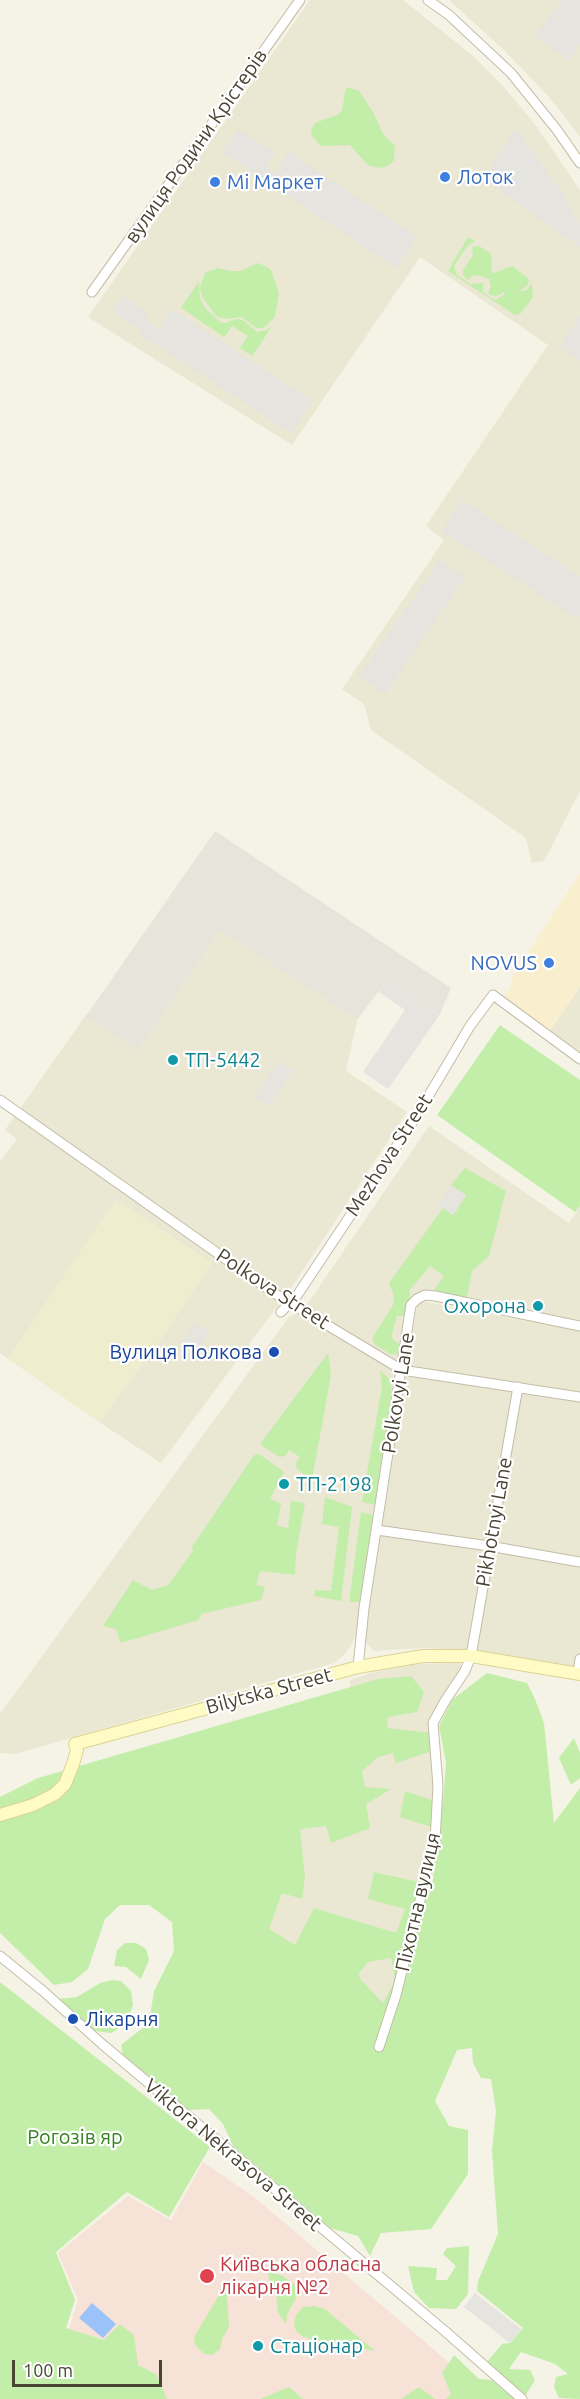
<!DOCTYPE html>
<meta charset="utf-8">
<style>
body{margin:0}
#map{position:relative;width:580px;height:2399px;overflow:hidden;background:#f5f3e6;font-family:Ubuntu,sans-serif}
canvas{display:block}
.scale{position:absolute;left:12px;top:2360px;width:150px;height:27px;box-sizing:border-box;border:3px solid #494434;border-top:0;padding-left:8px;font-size:18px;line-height:21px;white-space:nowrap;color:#494434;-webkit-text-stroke:4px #fff;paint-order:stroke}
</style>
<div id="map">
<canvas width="580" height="2399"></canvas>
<div class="scale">100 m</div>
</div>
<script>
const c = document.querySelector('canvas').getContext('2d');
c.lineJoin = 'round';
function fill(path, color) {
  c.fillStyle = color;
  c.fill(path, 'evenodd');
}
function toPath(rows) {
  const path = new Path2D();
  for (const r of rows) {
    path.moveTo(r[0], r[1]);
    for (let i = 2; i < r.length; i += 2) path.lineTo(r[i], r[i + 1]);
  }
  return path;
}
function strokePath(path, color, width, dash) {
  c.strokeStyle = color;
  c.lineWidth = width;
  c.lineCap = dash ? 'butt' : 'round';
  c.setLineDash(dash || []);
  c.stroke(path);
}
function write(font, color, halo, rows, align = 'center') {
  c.font = font + ' Ubuntu,sans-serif';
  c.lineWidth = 4.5;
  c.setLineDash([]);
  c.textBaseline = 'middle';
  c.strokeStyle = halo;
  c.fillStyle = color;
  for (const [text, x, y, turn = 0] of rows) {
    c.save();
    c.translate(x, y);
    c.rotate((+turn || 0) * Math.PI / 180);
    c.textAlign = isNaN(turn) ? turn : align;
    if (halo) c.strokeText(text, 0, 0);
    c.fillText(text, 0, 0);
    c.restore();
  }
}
const residential = toPath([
 [310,0,403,0,473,56,504,87,537,127,580,190,580,791,544,861,532,863,526,838,371,730,364,704,342,689,444,540,426,526,548,345,420,257,292,445,88,317],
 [449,0,580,0,580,137,550,98,504,50],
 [220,929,357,1020,346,1071,407,1112,294,1284,161,1463,99,1422,158,1343,211,1263,116,1200,8,1359,0,1353,0,1162,17,1139,5,1130,86,1015,138,1051],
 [580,987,580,1056,548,1033],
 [429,1126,569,1223,580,1206,580,1321,467,1297,425,1295,411,1305,364,1608,354,1640,346,1653,334,1663,14,1754,0,1753,0,1714,289,1317,304,1309],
 [421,1301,580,1331,580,1668,472,1650,424,1648,374,1651,366,1643,367,1621,406,1371,417,1306],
 [460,1663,461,1670,430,1722,435,1786,433,1841,387,2013,265,1931,312,1782,353,1773,350,1680,371,1673,415,1664]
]);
const commercial = toPath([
 [580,873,580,987,548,1033,504,1000,512,983,510,980]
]);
const industrial = toPath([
 [215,831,451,988,439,1016,388,979,357,1020,220,930,138,1051,86,1016]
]);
const education = toPath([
 [116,1200,212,1263,158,1343,99,1422,8,1359]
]);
const medical = toPath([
 [203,2162,254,2197,472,2382,456,2399,47,2399,78,2300,58,2253,128,2196,171,2220]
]);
const green = toPath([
 [348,87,359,91,373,112,383,134,395,146,394,160,389,165,382,168,369,166,350,145,321,146,312,136,311,130,315,123,337,115,342,111,345,91],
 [468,237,475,241,468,245,454,266,456,274,470,284,483,283,483,292,491,298,496,300,505,294,504,292,497,296,490,295,488,293,491,287,489,279,484,277,474,275,468,280,463,275,463,270,473,255,472,247,479,246,490,253,492,258,491,271,494,273,512,266,529,279,528,285,518,292,527,290,532,283,533,297,520,314,515,315,448,271],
 [258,263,269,268,272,272,279,293,275,317,263,328,256,328,242,317,226,319,217,317,202,297,200,288,205,273,218,268,230,271,240,271],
 [199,281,200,298,205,308,220,322,225,323,237,319,243,320,257,332,267,330,273,325,252,356,240,348,248,336,232,326,224,337,181,308],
 [500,1025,580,1080,580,1206,575,1212,437,1115],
 [465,1168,506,1191,489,1256,472,1271,467,1297,433,1292,444,1276,430,1266,409,1291,410,1295,407,1313,403,1316,397,1316,391,1337,401,1346,398,1354,390,1354,373,1343,373,1337,393,1305,394,1296,389,1283,443,1208,453,1215,466,1196,451,1185],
 [328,1353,331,1375,313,1474,307,1477,297,1469,296,1463,300,1457,289,1450,285,1456,279,1457,260,1444],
 [380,1370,389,1379,392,1389,376,1505,362,1502,382,1386],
 [259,1454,284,1472,270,1499,281,1504,277,1526,288,1528,291,1501,305,1503,296,1553,295,1575,260,1571,256,1585,265,1587,261,1600,202,1614,198,1620,121,1643,116,1629,103,1626,133,1580,152,1590,168,1585,193,1551,192,1547,254,1455],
 [325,1497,352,1507,341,1601,314,1596,315,1590,331,1591,339,1527,322,1524],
 [361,1512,373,1515,361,1602,349,1602],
 [487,1673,527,1683,535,1699,544,1723,554,1823,580,1788,580,2399,559,2398,554,2387,556,2377,568,2374,555,2364,521,2352,509,2369,530,2370,535,2380,526,2395,486,2363,502,2344,510,2343,523,2328,477,2291,478,2281,498,2234,492,2151,496,2111,491,2079,481,2078,473,2063,472,2048,457,2050,435,2101,449,2126,468,2130,468,2174,431,2229,381,2233,370,2256,358,2236,330,2228,233,2146,223,2124,209,2109,188,2110,123,2055,121,2045,149,2023,154,1991,174,1951,172,1922,149,1905,120,1905,105,1919,88,1969,72,1982,54,1985,0,1933,0,1797,38,1778,378,1679,411,1676,424,1692,417,1712,388,1717,387,1728,431,1733,432,1751,396,1763,393,1753,378,1757,362,1771,365,1787,391,1789,366,1804,370,1828,331,1843,326,1826,300,1829,305,1877,302,1899,282,1893,269,1929,295,1945,314,1908,396,1933,405,1909,368,1899,374,1872,432,1885,440,1830,400,1817,405,1791,443,1804,446,1763,439,1726,452,1700],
 [391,1958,395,1981,383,2003,360,1979,359,1973,368,1962],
 [574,1738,580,1753,580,1778,571,1785,559,1758],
 [125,1943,136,1943,146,1949,149,1960,141,1979,126,1967,114,1966,117,1950],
 [112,1980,121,1981,131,1991,133,2005,127,2022,112,2033,94,2031,57,1999,77,1997,100,1983],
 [0,1982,210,2147,169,2217,127,2192,56,2252,75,2300,66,2328,104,2340,120,2324,134,2335,138,2365,156,2374,167,2399,0,2399],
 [469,2246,468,2294,456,2309,429,2308,414,2292,408,2266,437,2268,436,2280,447,2280,456,2266,443,2254,447,2248],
 [268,2271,283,2276,294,2284,299,2292,287,2315,286,2324,278,2313,276,2293,270,2292],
 [224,2291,227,2293,229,2327,222,2339,220,2349,212,2355,204,2354,195,2345,194,2337,221,2292],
 [314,2306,325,2309,375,2351,309,2339,302,2336,296,2331,294,2324,296,2315,303,2307],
 [454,2355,479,2379,492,2380,514,2399,446,2399,451,2394,442,2373],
 [289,2387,303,2399,260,2399],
 [419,2387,435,2399,401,2399]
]);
const parking = toPath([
 [562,0,580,0,580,44,568,60,535,36],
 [515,128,562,192,580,225,580,247,483,179],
 [238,129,274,153,266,167,274,173,289,152,417,237,396,268,222,152],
 [122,296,149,314,146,320,159,329,172,309,312,401,291,433,141,335,143,331,112,311],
 [580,316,580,361,560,347],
 [462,500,580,577,580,615,577,619,442,531],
 [440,560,465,577,385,694,359,677],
 [388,979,439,1016,388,1089,363,1072,405,1010,379,992],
 [279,1061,293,1070,269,1106,255,1096],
 [451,1185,466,1195,453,1215,438,1205],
 [196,1323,209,1333,196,1351,183,1341],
 [475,2293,521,2329,510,2343,464,2307]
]);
const water = toPath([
 [92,2303,116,2324,103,2338,79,2318]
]);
const street = toPath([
 [428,0,449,15,511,73,557,130,580,163],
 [92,292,300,0],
 [0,1100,274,1293,402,1370,580,1397],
 [281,1312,298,1294,416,1117,470,1026,493,995,580,1059],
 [377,1530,489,1546,580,1562],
 [358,1667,364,1608,411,1305,417,1299,425,1295,435,1296,580,1326],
 [578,1674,580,1659],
 [0,1956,43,1991,102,2044,446,2332,522,2399],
 [379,2047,396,1995,435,1841,438,1786,433,1723,445,1701,465,1671,471,1656,518,1387]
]);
const secondary = toPath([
 [0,1815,33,1805,55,1794,65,1784,73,1764,77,1750,75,1744,358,1667,423,1656,471,1656,580,1674]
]);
const markers = [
 [445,177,6,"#3f7fe0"],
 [215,182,6,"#3f7fe0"],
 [549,963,6,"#3f7fe0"],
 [173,1060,6,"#0f9aa8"],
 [538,1306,6,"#0f9aa8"],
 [274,1352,6,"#1a4fb4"],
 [284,1484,6,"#0f9aa8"],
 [73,2019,6,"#1a4fb4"],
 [207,2276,8,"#e0444e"],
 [258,2346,6,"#0f9aa8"]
];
const streetNames = [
 ["вулиця Родини Крістерів",196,146,-55],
 ["Mezhova Street",389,1155,-57],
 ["Polkova Street",273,1289,33],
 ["Polkovyi Lane",398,1393,-81],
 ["Pikhotnyi Lane",494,1522,-80],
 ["Bilytska Street",269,1691,-15],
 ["Піхотна вулиця",418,1902,-77],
 ["Viktora Nekrasova Street",233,2155,40]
];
const shopNames = [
 ["Лоток",457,177],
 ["Мі Маркет",227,182],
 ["NOVUS",537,963,"right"]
];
const cultureNames = [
 ["ТП-5442",185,1060],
 ["Охорона",526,1306,"right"],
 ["ТП-2198",296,1484],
 ["Стаціонар",270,2346]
];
const transitNames = [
 ["Вулиця Полкова",262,1352],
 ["Лікарня",85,2019,"left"]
];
const parkNames = [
 ["Рогозів яр",75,2137]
];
const healthNames = [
 ["Київська обласна",220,2264],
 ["лікарня №2",220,2287]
];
fill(residential, '#eae7d3');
fill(commercial, '#f9efcf');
fill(industrial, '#e7e4db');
fill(education, '#f0ecce');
fill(medical, '#f7e2d8');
fill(green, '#c3eeaa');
fill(parking, '#e5e4df');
fill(water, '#9bc2f9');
strokePath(street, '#c2bda7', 11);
strokePath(secondary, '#dad490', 14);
strokePath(street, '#fff', 9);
strokePath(secondary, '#fffbc6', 12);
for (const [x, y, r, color] of markers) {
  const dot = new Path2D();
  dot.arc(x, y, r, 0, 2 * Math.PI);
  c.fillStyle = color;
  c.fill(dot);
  strokePath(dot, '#fff', 2);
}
write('20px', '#494434', '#fff', streetNames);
write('20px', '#366cbe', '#fff', shopNames, 'left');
write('20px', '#0d838f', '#fff', cultureNames, 'left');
write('20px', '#164399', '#fff', transitNames, 'right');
write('20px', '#348220', '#fff', parkNames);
write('20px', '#be3a42', '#fff', healthNames, 'left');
</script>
